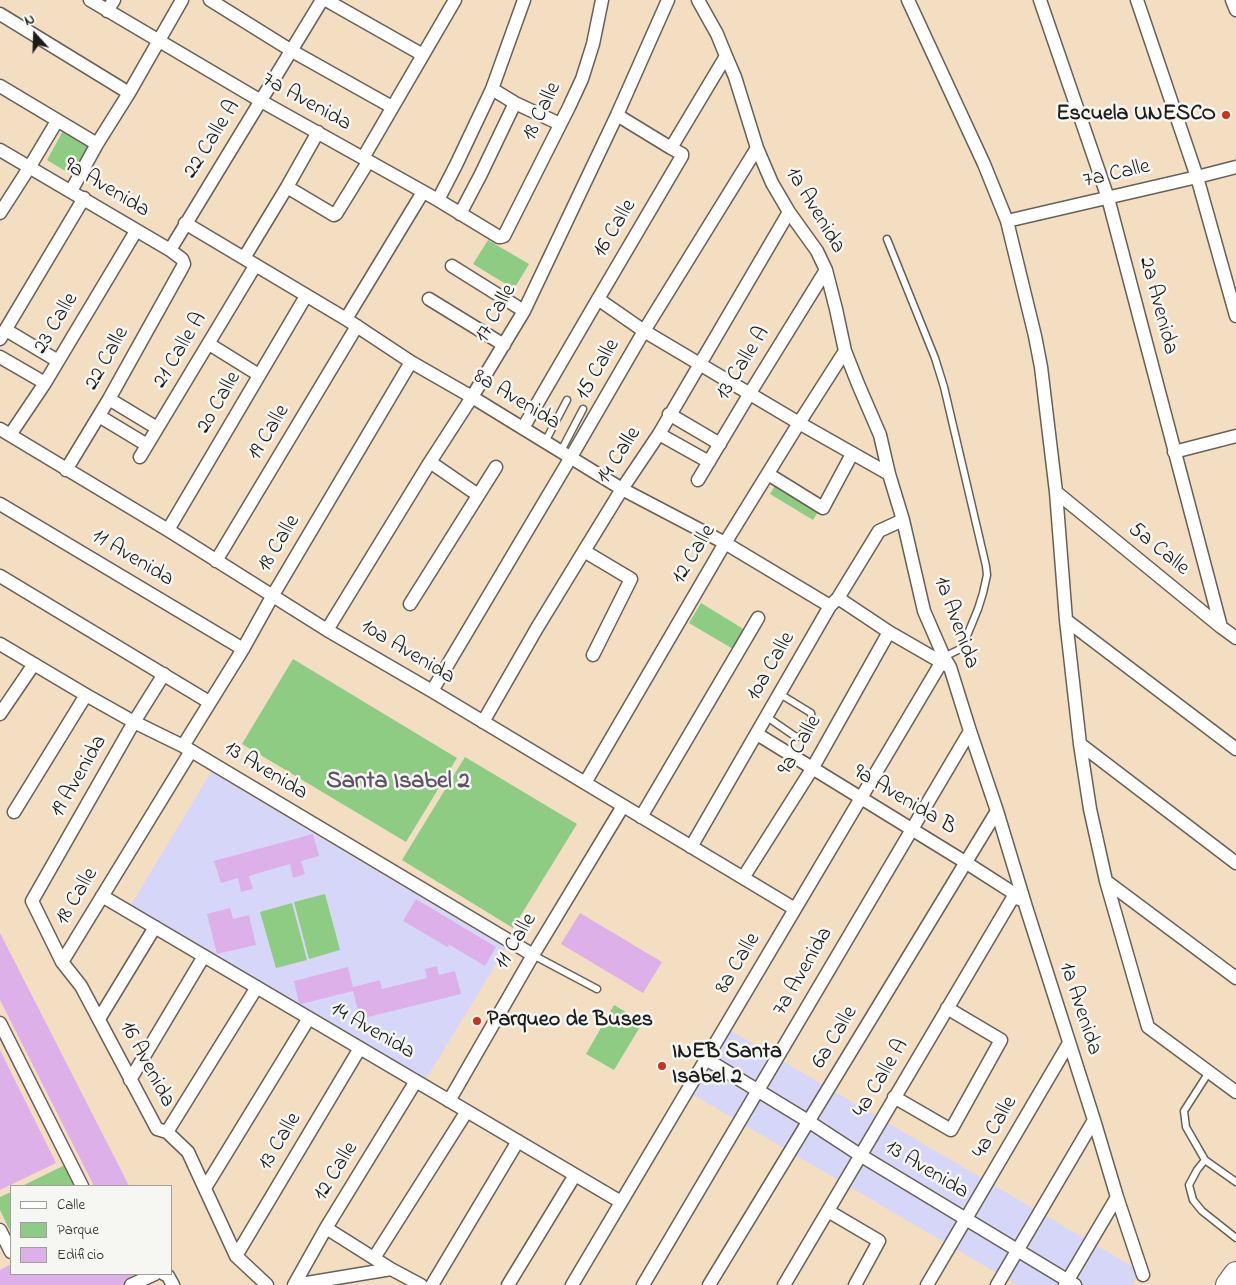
<!DOCTYPE html>
<style>
body{margin:0}
#map{position:relative;width:1236px;height:1285px;overflow:hidden;background:#f3dec2;font-family:"Indie Flower",sans-serif}
canvas{display:block}
.legend{position:absolute;left:10px;top:1185px;width:162px;height:90px;box-sizing:border-box;background:#f6f6f2;border:1px solid #9f9f9c;margin:0;padding:6px 9px;list-style:none;font-size:15px;color:#1c1c1c}
.legend li{display:flex;align-items:center;gap:10px;height:25px}
.legend b{width:25px;border:1px solid #9f9f9c}
.north{position:absolute;left:10px;top:10px;width:50px;height:50px;-webkit-text-stroke:4px #f6f6f2;paint-order:stroke;rotate:340deg;font-size:14px;font-weight:700;line-height:20px;text-align:center;color:#1c1c1c}
.north::after{content:'';display:block;margin:auto;width:18px;height:22px;background:#1c1c1c;clip-path:polygon(50% 0,100% 100%,50% 72%,0 100%)}
</style>
<div id="map">
<canvas width="1236" height="1285"></canvas>
<ul class="legend">
<li><b style="height:6px;background:#fff"></b>Calle</li>
<li><b style="height:14px;background:#8dcc82"></b>Parque</li>
<li><b style="height:14px;background:#deb0e9"></b>Edificio</li>
</ul>
<div class="north">N</div>
</div>
<script>
const c = document.querySelector('canvas').getContext('2d');
c.lineJoin = 'round';
function fill(path, color) {
  c.fillStyle = color;
  c.fill(path, 'evenodd');
}
function toPath(rows) {
  const path = new Path2D();
  for (const r of rows) {
    path.moveTo(r[0], r[1]);
    for (let i = 2; i < r.length; i += 2) path.lineTo(r[i], r[i + 1]);
  }
  return path;
}
function strokePath(path, color, width, dash) {
  c.strokeStyle = color;
  c.lineWidth = width;
  c.lineCap = dash ? 'butt' : 'round';
  c.setLineDash(dash || []);
  c.stroke(path);
}
function write(font, color, halo, rows, align = 'center') {
  c.font = font + ' "Indie Flower",sans-serif';
  c.lineWidth = 5;
  c.setLineDash([]);
  c.textBaseline = 'middle';
  c.strokeStyle = halo;
  c.fillStyle = color;
  for (const [text, x, y, turn = 0] of rows) {
    c.save();
    c.translate(x, y);
    c.rotate((+turn || 0) * Math.PI / 180);
    c.textAlign = isNaN(turn) ? turn : align;
    if (halo) c.strokeText(text, 0, 0);
    c.fillText(text, 0, 0);
    c.restore();
  }
}
const built = toPath([
 [211,772,506,948,423,1084,129,908],
 [728,1029,1140,1271,1132,1285,1017,1285,690,1093]
]);
const green = toPath([
 [65,127,91,141,72,175,47,160],
 [488,240,529,264,514,289,473,264],
 [780,477,824,502,813,520,770,494],
 [701,603,745,630,733,649,689,623],
 [293,659,457,758,406,842,242,744],
 [465,757,577,824,513,928,402,860],
 [325,894,340,950,309,959,294,902],
 [292,903,307,960,276,968,260,912],
 [614,1005,643,1022,614,1070,586,1054],
 [65,1165,75,1186,22,1186],
 [11,1192,11,1191,11,1233,0,1210,0,1197]
]);
const building = toPath([
 [313,834,319,856,301,861,305,874,293,878,290,864,249,876,253,889,241,892,238,878,221,883,214,861],
 [416,899,496,947,485,966,448,944,449,948,403,921],
 [230,908,233,919,249,915,256,945,217,954,207,914],
 [580,913,662,962,643,993,561,944],
 [0,933,122,1172,129,1186,94,1186,0,1000],
 [437,966,439,975,455,971,461,994,360,1019,353,991,301,1004,299,1003,294,981,348,967,353,987,380,980,382,989,427,978,425,969],
 [0,1050,56,1163,0,1190],
 [11,1264,11,1274,136,1274,125,1280,123,1285,0,1285,0,1270]
]);
const lane = toPath([
 [887,239,935,358,944,387,986,566,987,575,983,593,978,609,964,643,960,649,944,657],
 [545,442,567,400],
 [561,451,583,409],
 [767,717,796,737,801,736,812,719,811,713,780,694],
 [533,955,597,989],
 [1209,1072,1184,1111,1186,1127,1205,1160,1236,1182],
 [1205,1160,1197,1170,1189,1185,1193,1200,1202,1211,1236,1238]
]);
const street = toPath([
 [90,0,261,101,438,200,499,237,501,237,504,236,569,107,582,79,593,44,602,0],
 [210,0,292,51,392,107],
 [326,0,423,55],
 [698,0,717,34,726,56,735,77,757,148,772,183,789,212,817,251,826,270,836,309,845,351,858,384,880,435,889,474,903,520,924,611,944,657,950,667,970,731,997,811,1026,907,1094,1120,1117,1197,1143,1275],
 [908,0,984,164,1007,221,1035,336,1041,367,1056,492,1066,620,1080,744,1090,809,1106,881,1148,1027,1236,1092],
 [1040,0,1108,198,1221,627],
 [1137,0,1197,177,1236,316],
 [1232,0,1236,10],
 [107,11,114,0],
 [0,14,129,93],
 [0,86,97,144],
 [492,89,515,103,560,124],
 [617,115,671,148],
 [0,150,170,250,182,259,183,261,184,264,182,268,109,399,66,470],
 [363,158,455,0],
 [287,187,334,215,336,214,368,162],
 [71,191,97,144,129,93,182,0],
 [438,200,456,165,492,89,524,0],
 [0,213,29,168,57,121],
 [460,214,481,174,515,103],
 [1007,221,1197,177,1236,167],
 [185,223,346,319,411,362,472,397,622,489,725,543,830,606],
 [170,250,322,0],
 [244,258,287,187,318,132],
 [452,266,524,311],
 [429,299,504,345],
 [598,299,644,331,799,423,889,474],
 [346,319,423,192],
 [6,330,58,361],
 [0,339,84,198],
 [209,344,259,375],
 [0,357,45,383],
 [109,399,157,428],
 [669,414,720,444],
 [99,416,147,445],
 [523,428,598,299,682,156,682,154,671,148,726,56],
 [0,429,168,530,327,630,432,691,795,909],
 [659,434,709,462],
 [10,435,45,383,136,231],
 [1174,452,1236,436],
 [140,457,255,266],
 [430,462,478,495],
 [768,474,823,508,852,454],
 [698,480,750,393,826,270],
 [1056,492,1221,627,1236,638],
 [0,504,243,649],
 [168,530,306,296],
 [584,551,631,579,593,655],
 [216,561,357,326],
 [0,576,209,702],
 [838,598,889,632,948,666],
 [410,604,496,467],
 [1066,620,1236,749],
 [327,630,430,462,472,397,524,311,617,115,668,0],
 [0,644,86,695,134,722,183,746,533,955],
 [164,674,134,722,32,901,62,962,81,986,157,1129,167,1132,188,1152,236,1256,267,1285],
 [432,691,571,457,644,331,757,148],
 [0,714,34,664],
 [483,722,537,628,584,551,622,489,659,434,789,212],
 [757,734,965,862,1015,894,1019,899],
 [1080,744,1236,863],
 [183,746,243,649,273,595,411,362],
 [585,783,725,543,799,423,845,351],
 [14,812,86,695],
 [641,817,758,618],
 [691,847,830,606,838,598,879,531,903,520],
 [743,878,812,769,889,632],
 [1106,881,1236,978],
 [102,896,621,1202],
 [62,962,191,751],
 [99,1019,155,927],
 [0,1023,82,1186],
 [706,1059,808,1121,860,1155,1075,1285],
 [130,1080,204,956],
 [894,1097,951,1130,1001,1040,947,1008],
 [449,1101,533,955,623,806],
 [167,1132,257,987],
 [205,1188,309,1018],
 [828,1211,879,1241,855,1285],
 [326,1228,391,1269,421,1285],
 [0,1230,11,1252],
 [236,1256,360,1048],
 [374,1258,467,1111],
 [164,1274,168,1276,173,1285],
 [131,1285,155,1274],
 [294,1285,326,1228,416,1081],
 [295,1285,391,1269],
 [432,1285,518,1141],
 [508,1285,575,1175],
 [572,1285,941,663],
 [643,1285,970,731],
 [709,1285,997,811],
 [784,1285,1015,894],
 [927,1285,1069,1043],
 [997,1285,1094,1120],
 [1065,1285,1117,1197]
]);
const highway = toPath([
 [1228,1285,1236,1274]
]);
const markers = [
 [1226,115,5,"#c8321e"],
 [477,1021,5,"#c8321e"],
 [662,1066,5,"#c8321e"]
];
const streetNames = [
 ["7a Avenida",306,103,29],
 ["18 Calle",543,112,-64],
 ["22 Calle A",213,140,-58],
 ["7a Calle",1117,175,-13],
 ["9a Avenida",106,189,31],
 ["1a Avenida",814,211,59],
 ["16 Calle",616,229,-59],
 ["2a Avenida",1157,306,75],
 ["17 Calle",497,314,-61],
 ["23 Calle",57,324,-59],
 ["21 Calle A",181,351,-59],
 ["22 Calle",108,359,-61],
 ["13 Calle A",744,364,-58],
 ["15 Calle",599,370,-60],
 ["8a Avenida",516,401,31],
 ["20 Calle",220,403,-60],
 ["19 Calle",270,433,-59],
 ["14 Calle",620,456,-57],
 ["18 Calle",280,544,-59],
 ["5a Calle",1158,550,39],
 ["12 Calle",695,555,-59],
 ["11 Avenida",132,559,31],
 ["1a Avenida",955,623,70],
 ["10a Avenida",407,653,31],
 ["10a Calle",772,667,-60],
 ["9a Calle",801,746,-60],
 ["13 Avenida",265,772,31],
 ["19 Avenida",80,777,-60],
 ["9a Avenida B",904,801,31],
 ["18 Calle",78,897,-59],
 ["11 Calle",517,942,-59],
 ["8a Calle",739,964,-59],
 ["7a Avenida",804,972,-60],
 ["1a Avenida",1079,1009,72],
 ["14 Avenida",372,1032,30],
 ["6a Calle",836,1038,-59],
 ["16 Avenida",146,1065,62],
 ["4a Calle A",882,1079,-59],
 ["4a Calle",996,1128,-60],
 ["13 Calle",281,1142,-59],
 ["13 Avenida",926,1171,31],
 ["12 Calle",337,1172,-58]
];
const poiNames = [
 ["Escuela UNESCO",1216,115,"right"],
 ["Parqueo de Buses",487,1021],
 ["INEB Santa",672,1053],
 ["Isabel 2",672,1078]
];
const neighbourhoodNames = [
 ["Santa Isabel 2",398,783]
];
fill(built, '#d6d7f8');
fill(green, '#8dcc82');
fill(building, '#deb0e9');
strokePath(lane, '#676056', 9);
strokePath(street, '#676056', 15);
strokePath(highway, '#676056', 26);
strokePath(lane, '#fff', 6);
strokePath(street, '#fff', 12);
strokePath(highway, '#fff', 24);
for (const [x, y, r, color] of markers) {
  const dot = new Path2D();
  dot.arc(x, y, r, 0, 2 * Math.PI);
  c.fillStyle = color;
  c.fill(dot);
  strokePath(dot, '#f6f6f2', 2);
}
write('22px', '#1c1c1c', '#f6f6f2', streetNames);
write('bold 22px', '#1c1c1c', '#f6f6f2', poiNames, 'left');
write('bold 24px', '#605064', '#f6f6f2', neighbourhoodNames);
</script>
